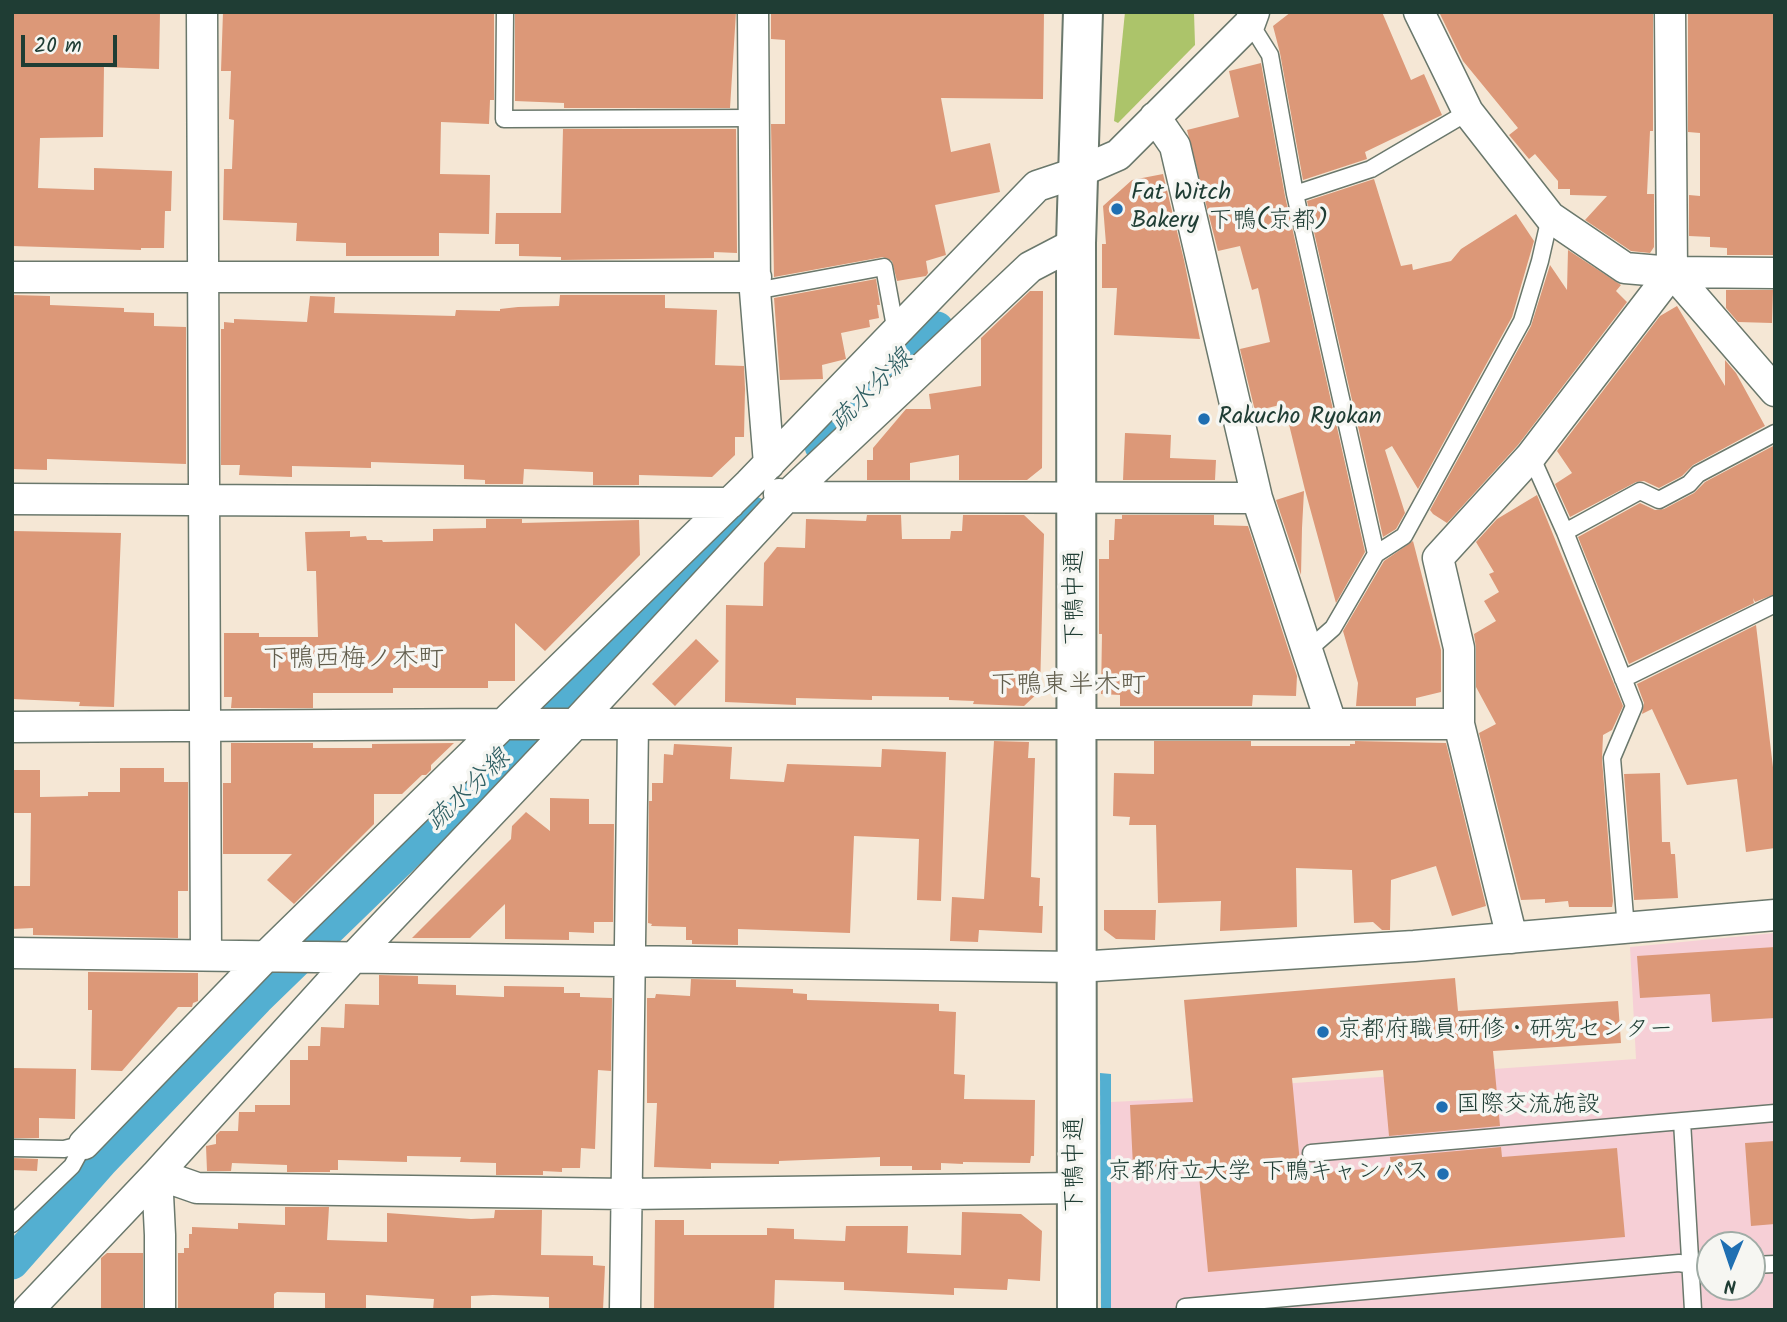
<!DOCTYPE html>
<meta charset="utf-8">
<style>
body{margin:0}
#map{position:relative;width:1787px;height:1322px;overflow:hidden;background:#f5e7d5;font-family:Kalam,sans-serif}
canvas{display:block}
.frame{position:absolute;inset:0;border:14px solid #1f3d34;pointer-events:none}
.north{position:absolute;left:1696px;top:1231px;width:70px;height:70px;box-sizing:border-box;background:#f6f6f2;border:2px solid #a0aca6;border-radius:50%;rotate:182deg;font-size:19px;font-weight:700;line-height:28px;text-align:center;color:#1f3d34}
.north::after{content:'';display:block;margin:auto;width:24px;height:32px;background:#1f6fb2;clip-path:polygon(50% 0,100% 100%,50% 72%,0 100%)}
.scale{position:absolute;left:21px;top:35px;width:96px;height:32px;box-sizing:border-box;border:4px solid #1f3d34;border-top:0;padding-left:9px;font-size:21px;line-height:24px;white-space:nowrap;color:#1f3d34;-webkit-text-stroke:5px #f6f6f2;paint-order:stroke}
</style>
<div id="map">
<canvas width="1787" height="1322"></canvas>
<div class="frame"></div>
<div class="north">N</div>
<div class="scale">20 m</div>
</div>
<script>
const c = document.querySelector('canvas').getContext('2d');
c.lineJoin = 'round';
function fill(path, color) {
  c.fillStyle = color;
  c.fill(path, 'evenodd');
}
function toPath(rows) {
  const path = new Path2D();
  for (const r of rows) {
    path.moveTo(r[0], r[1]);
    for (let i = 2; i < r.length; i += 2) path.lineTo(r[i], r[i + 1]);
  }
  return path;
}
function strokePath(path, color, width, dash) {
  c.strokeStyle = color;
  c.lineWidth = width;
  c.lineCap = dash ? 'butt' : 'round';
  c.setLineDash(dash || []);
  c.stroke(path);
}
function write(font, color, halo, rows, align = 'center') {
  c.font = font + ' Kalam,"Klee One",sans-serif';
  c.lineWidth = 7;
  c.setLineDash([]);
  c.textBaseline = 'middle';
  c.strokeStyle = halo;
  c.fillStyle = color;
  for (const [text, x, y, turn = 0] of rows) {
    c.save();
    c.translate(x, y);
    c.rotate((+turn || 0) * Math.PI / 180);
    c.textAlign = isNaN(turn) ? turn : align;
    if (halo) c.strokeText(text, 0, 0);
    c.fillText(text, 0, 0);
    c.restore();
  }
}
const built = toPath([
 [1775,933,1775,1310,1111,1310,1111,1102,1195,1098,1195,1090,1636,1059,1630,947],
 [1710,1245,1752,1245,1752,1287,1710,1287]
]);
const green = toPath([
 [1125,12,1194,12,1195,45,1118,123,1114,121]
]);
const water = toPath([
 [1100,1073,1111,1074,1111,1310,1101,1310]
]);
const canal = toPath([
 [821,446,937,328],
 [12,1263,102,1161,257,999,590,676,753,513]
]);
const building = toPath([
 [12,12,160,12,159,69,104,67,103,137,40,138,38,188,94,190,94,168,172,171,171,211,165,211,164,248,141,248,141,250,12,246],
 [223,12,494,12,494,100,490,100,489,124,441,122,440,174,490,175,489,234,439,233,439,256,346,256,346,243,296,241,297,223,223,220,224,169,232,169,234,120,229,119,231,71,221,71],
 [515,12,736,12,730,108,564,108,564,103,515,101],
 [771,12,1044,12,1043,99,941,98,951,152,990,143,1000,192,935,205,946,255,926,261,928,273,926,276,897,281,892,261,883,257,774,277,771,124,785,124,785,40,771,39],
 [1291,12,1382,12,1411,80,1424,74,1442,115,1365,152,1367,159,1303,180,1280,53,1273,26],
 [1439,12,1653,12,1653,131,1650,131,1647,194,1654,194,1654,247,1650,253,1631,251,1585,220,1607,196,1570,195,1570,189,1558,189,1558,181,1535,154,1529,159,1509,135,1518,128,1463,61],
 [1688,12,1775,12,1773,255,1727,255,1727,248,1710,247,1710,237,1689,236,1689,195,1700,196,1700,133,1688,132],
 [1261,63,1285,196,1365,552,1336,603,1305,490,1284,404,1255,411,1240,349,1270,342,1258,288,1252,290,1240,246,1218,251,1187,130,1239,117,1229,71],
 [563,129,736,129,737,253,714,252,714,258,561,260,561,257,519,256,519,244,495,244,496,213,561,213],
 [1163,174,1184,260,1200,339,1114,335,1117,288,1102,288,1102,244,1106,244,1103,206,1132,180],
 [1374,179,1401,266,1412,264,1413,270,1451,261,1461,249,1516,214,1534,241,1512,317,1418,489,1392,446,1385,450,1405,513,1396,529,1383,537,1307,201],
 [1568,250,1621,285,1616,291,1627,302,1518,445,1447,523,1433,514,1430,510,1531,326,1550,265,1567,290],
 [876,279,880,305,877,305,879,318,869,320,870,327,841,333,846,359,822,365,823,379,780,380,774,298],
 [1726,290,1773,290,1772,323,1738,322,1726,308],
 [1030,291,1043,291,1042,468,1027,480,959,480,959,455,910,463,910,480,867,480,867,460,873,460,873,448,906,409,931,409,929,394,981,386,981,338],
 [12,295,50,296,50,305,124,308,124,312,154,313,154,326,186,327,186,464,47,459,47,470,12,469],
 [560,295,665,295,665,308,717,310,715,365,744,366,745,389,744,437,735,437,735,455,712,477,639,475,639,485,593,485,593,472,524,469,523,484,485,484,485,480,464,479,464,465,371,462,371,468,292,466,292,477,239,475,240,465,221,465,221,329,224,329,224,322,234,323,234,319,307,322,310,296,335,297,334,313,455,316,456,310,500,311,500,309,518,307,559,306],
 [1677,306,1725,386,1725,360,1736,373,1765,426,1693,465,1682,476,1659,488,1644,481,1636,482,1570,517,1555,484,1572,473,1557,451,1660,316],
 [1125,433,1171,435,1170,458,1216,460,1215,480,1123,480],
 [1775,445,1775,594,1755,602,1753,598,1754,603,1629,664,1578,537,1640,503,1655,510,1664,509,1694,493,1705,482],
 [1304,491,1302,528,1301,575,1276,500],
 [1537,495,1623,706,1612,730,1603,735,1602,759,1613,901,1612,907,1569,907,1568,901,1545,903,1545,899,1521,900,1479,733,1496,724,1476,687,1476,648,1474,634,1496,621,1484,601,1499,592,1489,574,1494,572,1476,542,1497,519],
 [867,515,901,515,902,539,950,539,951,531,962,531,963,515,1024,515,1044,534,1040,691,1024,706,973,704,974,701,949,700,949,697,872,696,872,700,796,698,796,705,725,702,726,605,763,606,764,563,777,547,805,548,806,519,866,521],
 [1122,515,1214,515,1214,525,1248,526,1297,676,1296,696,1253,695,1252,706,1120,706,1120,695,1101,694,1102,634,1099,634,1099,559,1109,559,1109,540,1114,540,1115,519,1122,519],
 [486,519,522,519,522,523,639,520,640,555,545,651,515,623,515,681,488,681,488,688,393,688,393,693,313,693,313,708,231,708,232,697,224,697,224,633,259,633,259,637,318,637,316,571,307,571,305,532,350,531,350,537,366,536,367,540,382,540,383,542,433,541,433,529,486,528],
 [12,531,121,533,114,707,79,706,80,702,12,699],
 [1413,541,1441,650,1441,692,1416,698,1416,706,1356,706,1358,683,1343,631,1384,561],
 [1756,625,1775,784,1775,848,1746,852,1737,779,1687,785,1652,709,1642,714,1644,703,1637,684],
 [696,639,719,661,675,706,652,684],
 [994,741,1029,742,1028,758,1035,758,1031,877,1040,878,1039,906,1043,906,1042,933,979,930,978,942,950,941,952,897,984,899],
 [1154,741,1251,741,1251,746,1350,746,1350,744,1355,744,1355,741,1446,743,1486,906,1452,916,1436,866,1391,880,1390,930,1382,930,1373,922,1354,923,1352,870,1296,868,1297,927,1220,931,1221,901,1158,903,1156,825,1129,825,1130,817,1113,816,1114,773,1154,774],
 [231,743,313,743,313,748,372,748,372,744,454,743,431,765,431,770,426,775,422,775,402,794,374,794,374,824,294,904,267,880,292,854,223,854,223,783,231,783],
 [674,744,732,747,730,779,784,782,787,764,881,767,882,749,946,752,941,901,917,900,919,839,854,836,850,933,738,929,738,945,692,944,692,940,686,940,686,927,651,926,652,924,648,923,649,801,652,801,652,783,663,783,664,754,673,755],
 [120,768,164,768,164,782,188,782,188,891,178,891,178,938,33,935,33,928,12,929,12,886,30,886,31,813,12,813,12,770,40,770,40,797,88,796,88,792,120,792],
 [1660,773,1662,842,1670,842,1671,854,1675,854,1678,898,1634,900,1624,774],
 [550,798,589,799,589,824,614,824,613,922,594,922,594,933,569,932,569,940,505,939,505,904,470,938,412,938,511,839,512,826,526,812,550,831],
 [1104,910,1156,910,1155,940,1116,939,1104,930],
 [1775,947,1775,1018,1712,1022,1710,994,1640,998,1637,956],
 [88,972,198,973,198,1001,193,1003,192,1007,178,1007,122,1071,91,1070,92,1010,88,1010],
 [379,975,418,976,418,984,456,985,456,995,504,997,504,986,564,987,564,993,580,993,580,997,612,998,611,1071,598,1070,595,1149,581,1148,580,1168,562,1168,562,1172,543,1171,543,1175,496,1175,496,1163,460,1162,461,1157,407,1156,407,1162,338,1160,338,1170,330,1170,330,1172,287,1172,287,1165,232,1163,231,1171,207,1171,206,1146,216,1144,216,1135,220,1131,238,1131,239,1112,255,1112,255,1105,290,1105,290,1060,308,1060,308,1046,320,1046,321,1027,344,1028,345,1004,379,1005],
 [1455,978,1458,1011,1618,1001,1621,1043,1493,1051,1500,1126,1389,1136,1383,1070,1292,1078,1301,1174,1391,1167,1390,1157,1501,1147,1502,1157,1617,1148,1625,1237,1208,1272,1198,1165,1133,1167,1130,1105,1193,1102,1184,1000],
 [691,979,736,980,736,987,793,989,793,993,807,994,807,1000,939,1004,939,1011,956,1012,954,1074,965,1075,964,1099,1035,1100,1034,1156,1031,1156,1030,1163,963,1162,963,1164,941,1163,941,1170,912,1170,912,1166,880,1166,880,1157,779,1161,779,1164,711,1163,711,1169,654,1167,657,1103,647,1103,647,998,655,998,656,994,690,996],
 [12,1068,76,1069,75,1119,39,1118,39,1138,12,1138],
 [1775,1141,1775,1224,1751,1226,1745,1143],
 [12,1158,38,1159,37,1171,12,1170],
 [285,1207,329,1207,327,1240,387,1242,387,1213,471,1219,494,1218,495,1210,542,1210,541,1255,593,1256,593,1265,605,1266,603,1310,549,1310,549,1297,493,1295,471,1296,471,1310,433,1310,434,1299,366,1295,366,1310,325,1310,325,1293,277,1292,274,1294,274,1310,178,1310,178,1253,184,1253,184,1248,189,1248,189,1234,192,1234,192,1227,238,1229,238,1223,285,1225],
 [962,1212,1021,1214,1042,1231,1040,1281,1008,1279,1007,1290,954,1288,954,1295,844,1290,844,1282,775,1280,774,1310,654,1310,655,1220,684,1220,684,1235,767,1235,767,1228,794,1229,794,1239,845,1241,846,1226,908,1226,907,1253,961,1255],
 [107,1253,143,1253,143,1310,101,1310,101,1258]
]);
const service = toPath([
 [505,12,504,119,754,118],
 [1250,23,1270,55,1295,194,1376,554],
 [1295,194,1371,169,1468,112],
 [755,291,884,267,896,332],
 [1531,456,1565,532,1634,706,1612,758,1626,929],
 [1565,532,1640,491,1659,500,1689,484,1698,474,1775,433],
 [1308,650,1333,628,1376,554,1404,536,1522,321,1540,261,1550,217],
 [1623,679,1775,604],
 [1682,1121,1693,1310],
 [12,1148,64,1149,84,1144],
 [1311,1153,1775,1113],
 [12,1224,72,1166,84,1144],
 [1752,1265,1775,1264],
 [1185,1310,1185,1307,1679,1263,1710,1268]
]);
const minor = toPath([
 [202,12,206,954],
 [753,12,755,291,769,464],
 [1419,12,1468,112,1550,217,1625,268,1672,272,1775,273],
 [1155,117,1175,146,1257,498,1331,723],
 [1672,272,1775,391],
 [12,277,756,277],
 [779,494,786,497,1257,498],
 [12,499,730,503],
 [1459,724,1512,938],
 [12,727,501,724,1459,724,1459,648,1438,558,1531,456,1672,272,1670,12],
 [12,953,1077,967,1414,946,1775,915],
 [84,1144,267,955,749,484,1037,186,1079,172,1118,155,1250,23,1254,12],
 [28,1310,157,1174,354,957,575,724,786,497,1030,267,1076,243],
 [160,1310,160,1235,157,1174,197,1188,627,1194,1077,1188],
 [625,1310,633,724]
]);
const tertiary = toPath([
 [1077,1310,1076,243,1083,12]
]);
const markers = [
 [1117,209,7,"#1f6fb2"],
 [1204,419,7,"#1f6fb2"],
 [1323,1032,7,"#1f6fb2"],
 [1442,1107,7,"#1f6fb2"],
 [1443,1174,7,"#1f6fb2"]
];
const poiNames = [
 ["Fat Witch",1131,195],
 ["Bakery 下鴨(京都)",1131,223],
 ["Rakucho Ryokan",1218,419],
 ["京都府職員研修・研究センター",1337,1032],
 ["国際交流施設",1456,1107],
 ["京都府立大学 下鴨キャンパス",1429,1174,"right"]
];
const streetNames = [
 ["下鴨中通",1077,598,-90],
 ["下鴨中通",1077,1165,-90]
];
const waterNames = [
 ["疏水分線",873,392,-45],
 ["疏水分線",470,792,-44]
];
const neighbourhoodNames = [
 ["下鴨西梅ノ木町",353,662],
 ["下鴨東半木町",1068,688]
];
fill(built, '#f6cfd6');
fill(green, '#acc46a');
fill(water, '#53afd1');
strokePath(canal, '#53afd1', 33);
fill(building, '#dc9878');
strokePath(service, '#6a786c', 19);
strokePath(minor, '#6a786c', 33);
strokePath(tertiary, '#6a786c', 42);
strokePath(service, '#fff', 16);
strokePath(minor, '#fff', 30);
strokePath(tertiary, '#fff', 38);
for (const [x, y, r, color] of markers) {
  const dot = new Path2D();
  dot.arc(x, y, r, 0, 2 * Math.PI);
  c.fillStyle = color;
  c.fill(dot);
  strokePath(dot, '#f6f6f2', 2.5);
}
write('24px', '#1f3d34', '#f6f6f2', poiNames, 'left');
write('24px', '#1f3d34', '#f6f6f2', streetNames);
write('italic 26px', '#2f5f63', '#f6f6f2', waterNames);
write('26px', '#615d4c', '#f6f6f2', neighbourhoodNames);
</script>
